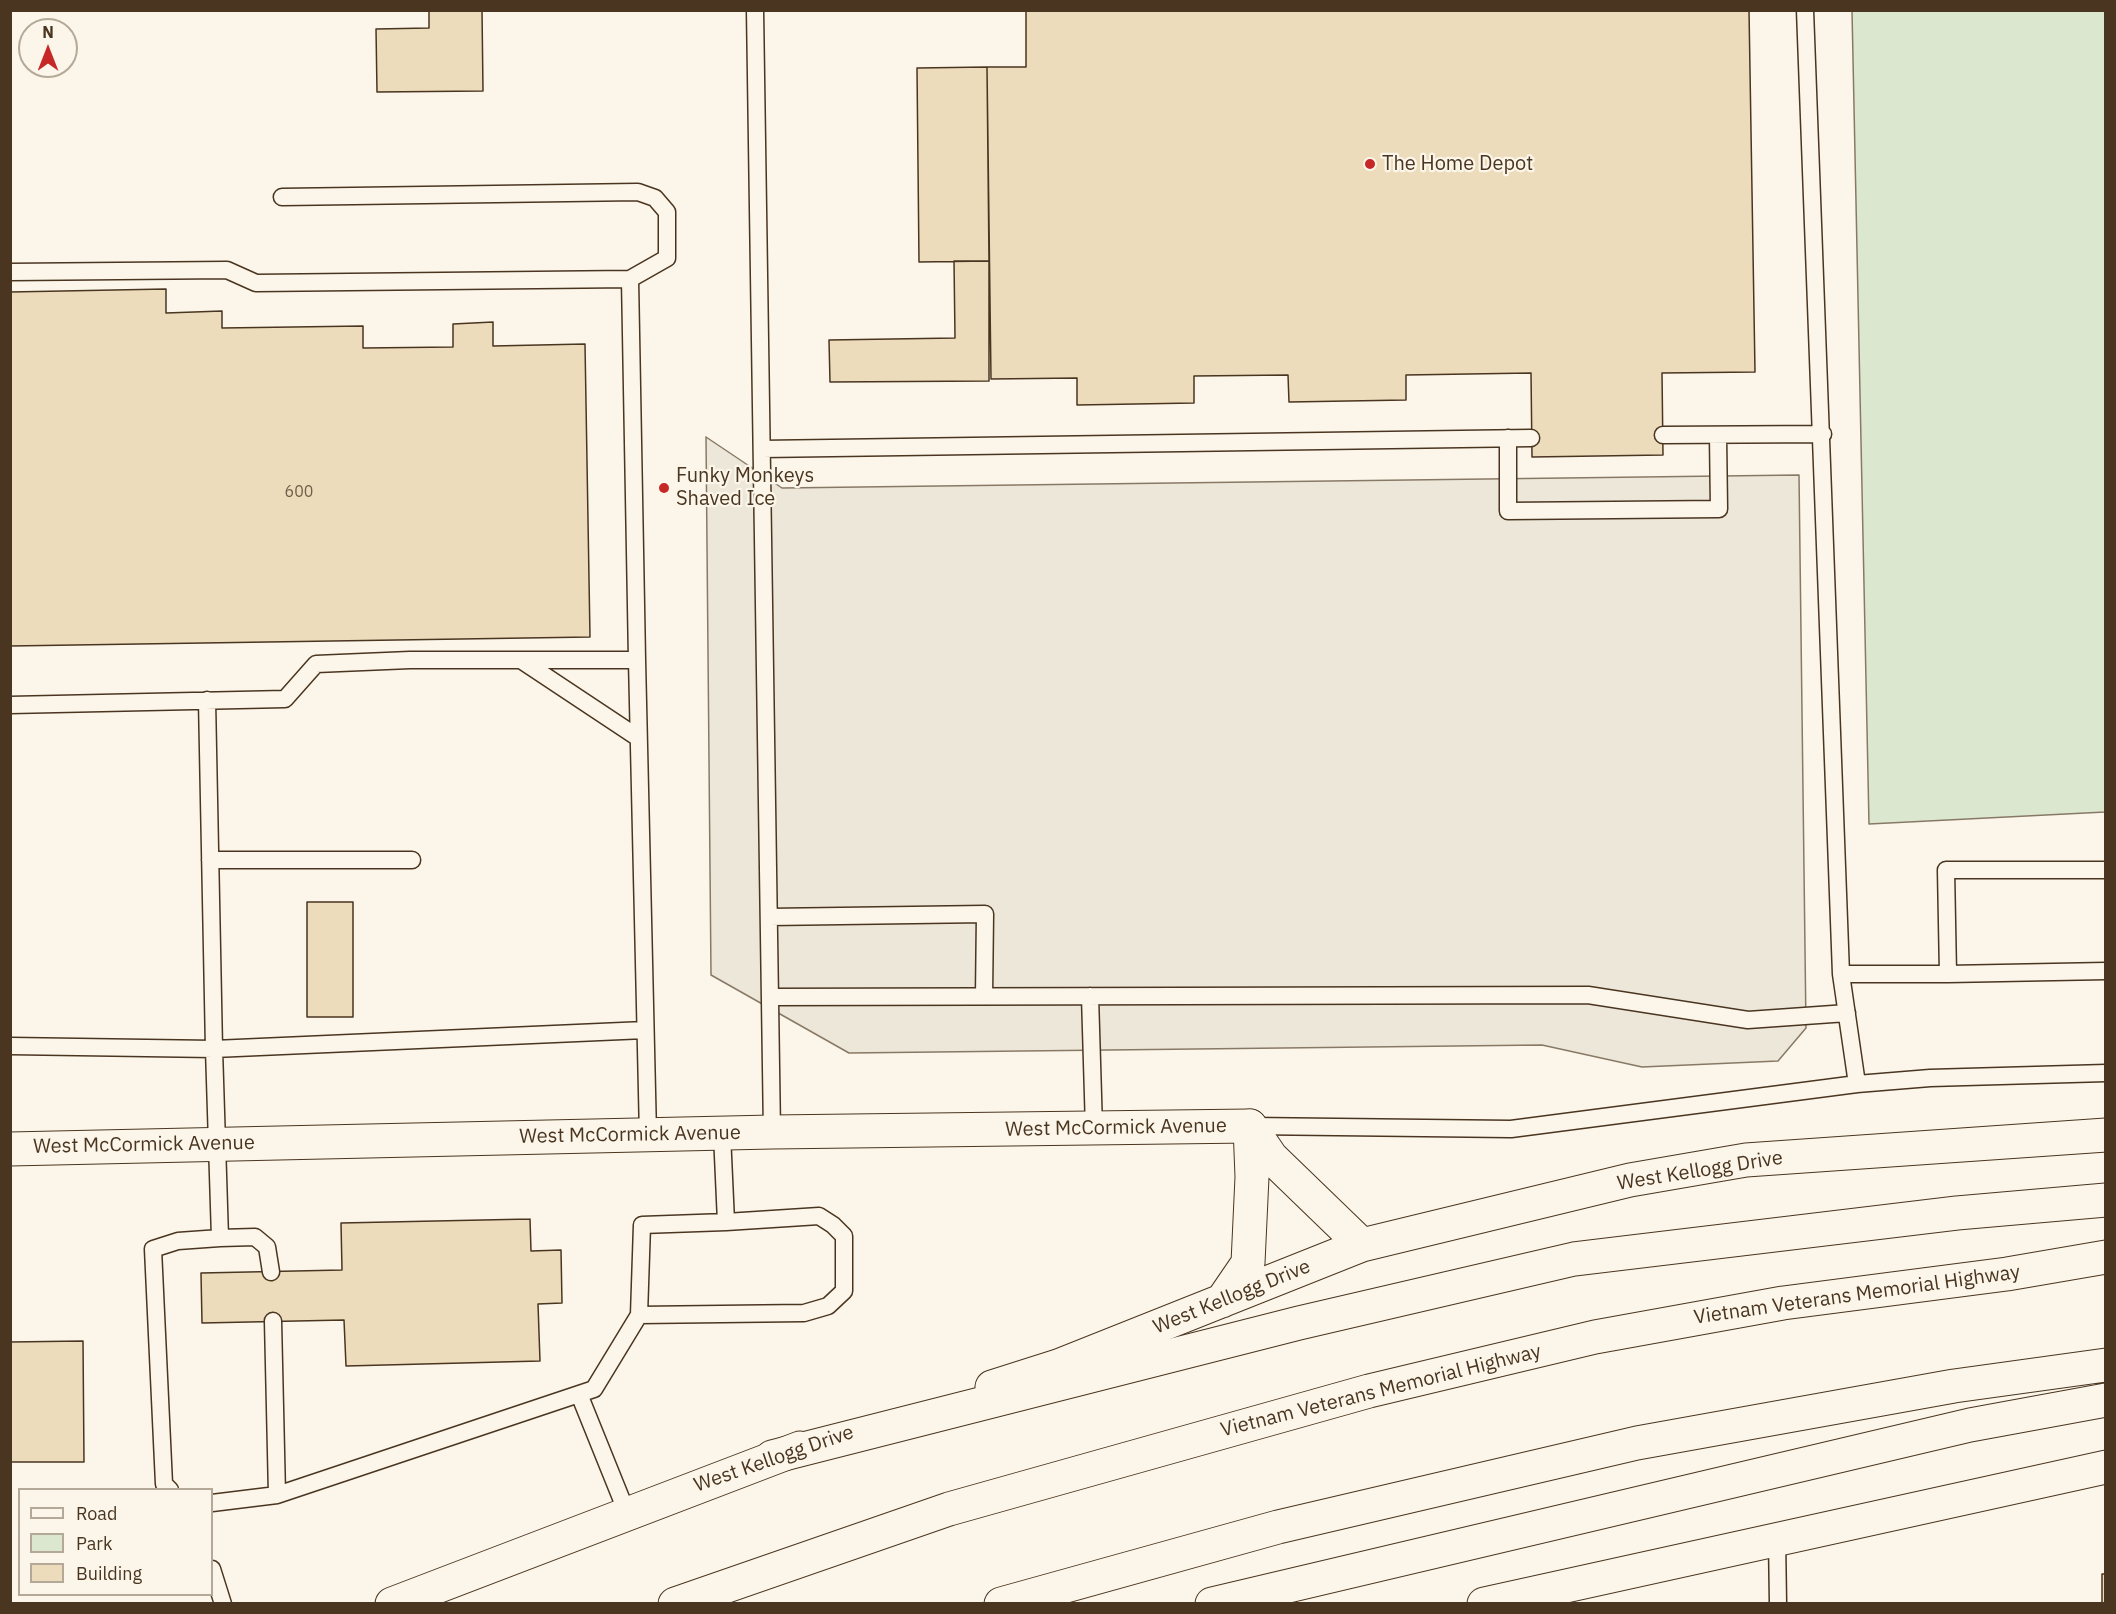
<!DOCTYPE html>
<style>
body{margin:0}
#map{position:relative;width:2116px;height:1614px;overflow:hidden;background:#fbf6e9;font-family:"IBM Plex Sans",sans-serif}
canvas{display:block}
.frame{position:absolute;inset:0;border:12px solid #4a3520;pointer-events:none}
.legend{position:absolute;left:18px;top:1488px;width:195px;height:108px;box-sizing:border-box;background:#fbf6e9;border:2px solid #b4a999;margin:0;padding:8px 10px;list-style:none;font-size:18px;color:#4a3520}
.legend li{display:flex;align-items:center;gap:12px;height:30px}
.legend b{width:30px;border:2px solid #b4a999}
.north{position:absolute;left:18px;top:18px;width:60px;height:60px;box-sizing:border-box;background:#fbf6e9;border:2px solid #b4a999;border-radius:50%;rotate:0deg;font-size:16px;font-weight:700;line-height:24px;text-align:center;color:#4a3520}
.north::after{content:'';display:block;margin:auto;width:21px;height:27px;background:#c62828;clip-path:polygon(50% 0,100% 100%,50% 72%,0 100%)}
</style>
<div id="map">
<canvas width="2116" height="1614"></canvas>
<div class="frame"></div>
<ul class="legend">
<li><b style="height:8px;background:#fbf6e9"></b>Road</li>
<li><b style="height:16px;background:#dce7d0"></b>Park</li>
<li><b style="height:16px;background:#ecdcbc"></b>Building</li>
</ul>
<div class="north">N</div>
</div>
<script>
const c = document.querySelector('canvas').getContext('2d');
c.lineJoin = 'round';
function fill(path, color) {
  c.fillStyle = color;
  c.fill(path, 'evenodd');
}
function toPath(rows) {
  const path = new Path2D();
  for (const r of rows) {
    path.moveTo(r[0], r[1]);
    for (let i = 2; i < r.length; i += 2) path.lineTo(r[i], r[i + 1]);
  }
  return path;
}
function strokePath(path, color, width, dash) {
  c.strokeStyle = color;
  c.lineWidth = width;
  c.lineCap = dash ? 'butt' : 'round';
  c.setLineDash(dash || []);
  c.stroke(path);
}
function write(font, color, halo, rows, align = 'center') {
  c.font = font + ' "IBM Plex Sans",sans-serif';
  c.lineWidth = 4.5;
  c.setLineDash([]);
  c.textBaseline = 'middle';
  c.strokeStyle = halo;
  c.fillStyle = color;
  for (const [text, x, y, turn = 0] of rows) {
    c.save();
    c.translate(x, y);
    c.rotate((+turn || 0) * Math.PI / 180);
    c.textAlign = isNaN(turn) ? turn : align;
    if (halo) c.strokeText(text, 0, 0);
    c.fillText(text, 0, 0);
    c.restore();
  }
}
const green = toPath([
 [1852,11,2105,11,2105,812,1869,824,1852,11]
]);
const parking = toPath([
 [706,437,782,488,1799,475,1806,1028,1778,1061,1642,1067,1542,1045,849,1053,711,975,706,437]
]);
const building = toPath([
 [429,10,482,10,483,91,377,92,376,29,429,28,429,10],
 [1026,10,1749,10,1755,372,1662,373,1663,455,1532,457,1531,373,1406,375,1406,400,1289,402,1288,375,1194,376,1194,403,1077,405,1077,378,991,379,987,67,1026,67,1026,10],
 [987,67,989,261,919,262,917,68,987,67],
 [954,261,989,261,989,381,830,382,829,340,955,338,954,261],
 [166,289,166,313,222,311,222,328,363,326,363,348,453,347,453,324,493,322,493,346,585,344,590,637,10,646,10,292,166,289],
 [307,902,353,902,353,1017,307,1017,307,902],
 [530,1219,531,1251,561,1250,562,1303,538,1304,540,1361,346,1366,344,1320,202,1323,201,1273,342,1270,341,1223,530,1219],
 [83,1341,84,1462,10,1462,10,1342,83,1341],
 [2102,1574,2106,1574,2106,1604,2102,1604,2102,1574]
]);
const lane = toPath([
 [755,10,772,1132],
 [1805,10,1841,974,1857,1084],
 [282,197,638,192,655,198,667,212,667,258,630,279],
 [10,272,227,270,256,283,630,279,637,660],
 [1663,435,1823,434],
 [1508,438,1508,511,1719,509,1718,436],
 [762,449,1531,438],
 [521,660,637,737],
 [10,705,285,699,316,664,410,660,637,660,648,1135],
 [210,860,412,860],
 [769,917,985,914,984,996],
 [1841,974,1948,974,1946,870,2106,870],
 [1948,974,2106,971],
 [1090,996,1094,1129],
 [770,997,1588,995,1748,1020,1847,1013],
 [10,1046,214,1049,207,700],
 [1250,1126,1511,1129,1857,1084,1930,1078,2106,1073],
 [220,1238,255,1237,267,1247,271,1272],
 [639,1315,804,1313,828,1306,844,1291,844,1236,833,1225,819,1216,726,1222],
 [273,1321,277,1495],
 [579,1394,627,1513],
 [170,1490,164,1484,153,1249,178,1241,220,1238,214,1049,645,1030],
 [212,1503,277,1495,594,1389,639,1315,642,1225,726,1222,722,1134],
 [1777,1538,1778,1604],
 [212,1569,223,1604]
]);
const street = toPath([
 [10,1149,772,1132,1250,1126]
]);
const secondary = toPath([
 [1250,1126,1271,1157,1362,1245],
 [1222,1301,1248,1263,1252,1177,1250,1126],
 [992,1387,1058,1366,1362,1245,1630,1180,1746,1160,2106,1135],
 [392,1604,800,1448],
 [1484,1604,2106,1467]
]);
const highway = toPath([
 [772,1457,1299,1323,1574,1259,1957,1213,2106,1200],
 [675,1604,949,1509,1369,1391,1595,1337,1783,1303,2007,1274,2106,1257],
 [1001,1604,1278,1527,1637,1443,1954,1386,2106,1365],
 [1212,1604,1970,1425,2106,1400]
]);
const markers = [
 [1370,164,6,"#c62828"],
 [664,488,6,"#c62828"]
];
const numberNames = [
 ["600",299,492]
];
const poiNames = [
 ["The Home Depot",1382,164],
 ["Funky Monkeys",676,476],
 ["Shaved Ice",676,499]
];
const streetNames = [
 ["West McCormick Avenue",1116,1128,-1],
 ["West McCormick Avenue",630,1135,-1],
 ["West McCormick Avenue",144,1145,-1],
 ["West Kellogg Drive",1700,1171,-9],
 ["Vietnam Veterans Memorial Highway",1857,1295,-8],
 ["West Kellogg Drive",1232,1297,-22],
 ["Vietnam Veterans Memorial Highway",1381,1391,-14],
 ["West Kellogg Drive",774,1459,-19]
];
fill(green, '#dce7d0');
strokePath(green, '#887966', 1.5);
fill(parking, '#ede7d9');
strokePath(parking, '#887966', 1.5);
fill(building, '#ecdcbc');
strokePath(building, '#4a3520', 1.5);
strokePath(lane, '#4a3520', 19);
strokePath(street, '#4a3520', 35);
strokePath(secondary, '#4a3520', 35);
strokePath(highway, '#4a3520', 35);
strokePath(lane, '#fbf6e9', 16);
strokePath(street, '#fbf6e9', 33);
strokePath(secondary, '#fbf6e9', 33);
strokePath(highway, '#fbf6e9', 33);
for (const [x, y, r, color] of markers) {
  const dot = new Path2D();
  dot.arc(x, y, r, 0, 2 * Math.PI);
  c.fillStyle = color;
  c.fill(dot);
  strokePath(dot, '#fbf6e9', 2);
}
write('16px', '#725f47', null, numberNames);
write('20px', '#4a3520', '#fbf6e9', poiNames, 'left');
write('20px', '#4a3520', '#fbf6e9', streetNames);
</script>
